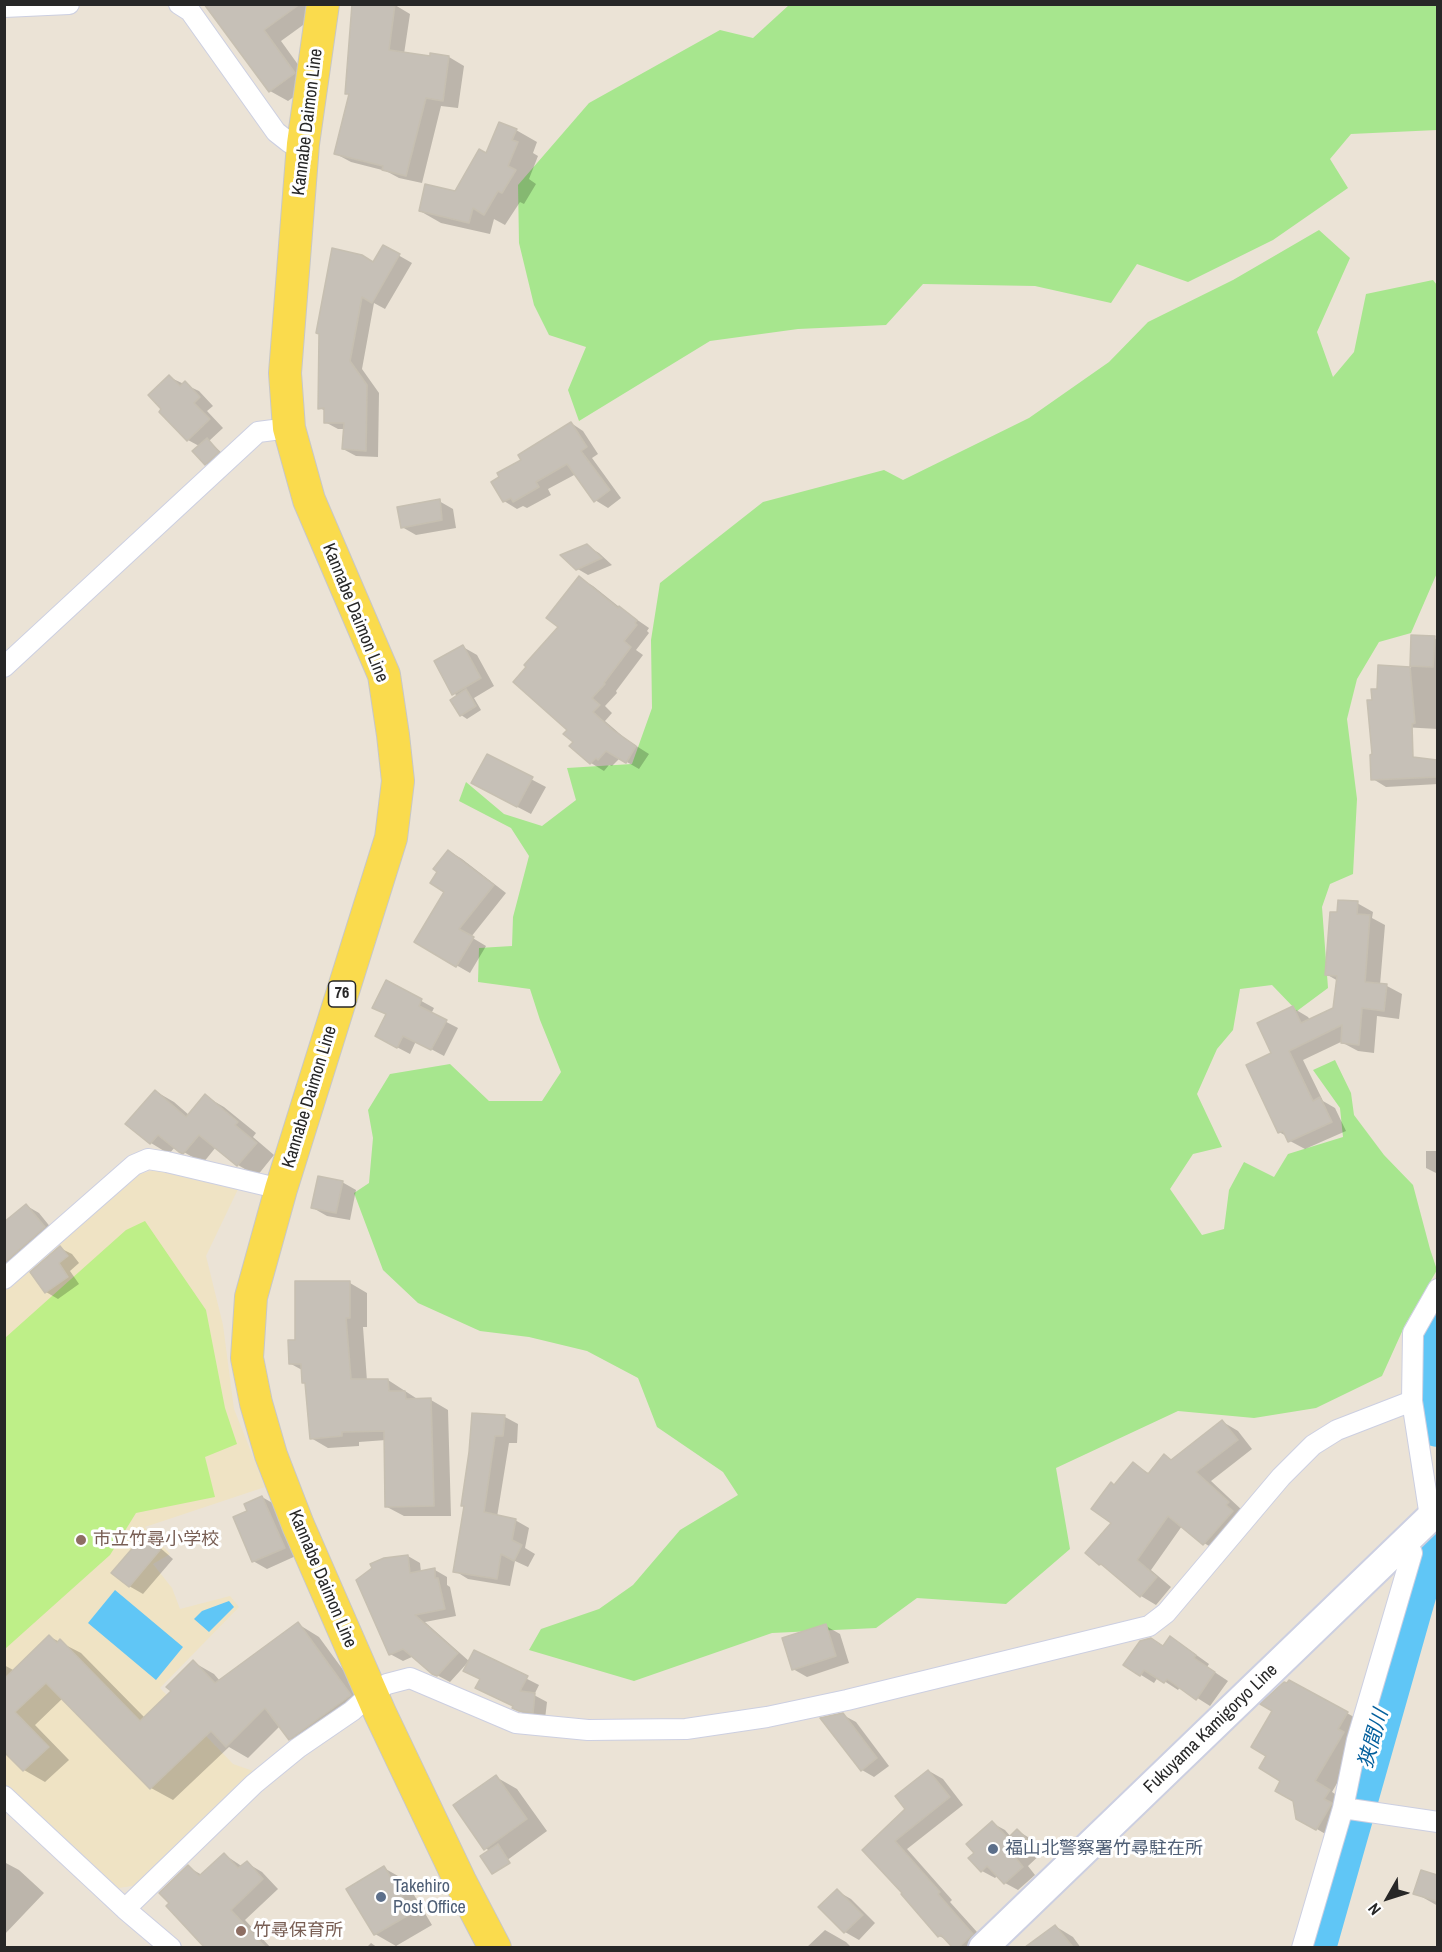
<!DOCTYPE html>
<meta charset="utf-8">
<style>
body{margin:0}
#map{position:relative;width:1442px;height:1952px;overflow:hidden;background:#ebe3d6;font-family:"Archivo Narrow",sans-serif}
canvas{display:block}
.frame{position:absolute;inset:0;border:6px solid #272727;pointer-events:none}
.north{position:absolute;left:1358px;top:1868px;width:60px;height:60px;-webkit-text-stroke:4px #fff;paint-order:stroke;rotate:231deg;font-size:16px;font-weight:700;line-height:24px;text-align:center;color:#272727}
.north::after{content:'';display:block;margin:auto;width:21px;height:27px;background:#272727;clip-path:polygon(50% 0,100% 100%,50% 72%,0 100%)}
</style>
<div id="map">
<canvas width="1442" height="1952"></canvas>
<div class="frame"></div>
<div class="north">N</div>
</div>
<script>
const c = document.querySelector('canvas').getContext('2d');
c.lineJoin = 'round';
function fill(path, color) {
  c.fillStyle = color;
  c.fill(path, 'evenodd');
}
function toPath(rows) {
  const path = new Path2D();
  for (const r of rows) {
    path.moveTo(r[0], r[1]);
    for (let i = 2; i < r.length; i += 2) path.lineTo(r[i], r[i + 1]);
  }
  return path;
}
function strokePath(path, color, width, dash) {
  c.strokeStyle = color;
  c.lineWidth = width;
  c.lineCap = dash ? 'butt' : 'round';
  c.setLineDash(dash || []);
  c.stroke(path);
}
function write(font, color, halo, rows, align = 'center') {
  c.font = font + ' "Archivo Narrow","Noto Sans JP",sans-serif';
  c.lineWidth = 6;
  c.setLineDash([]);
  c.textBaseline = 'middle';
  c.strokeStyle = halo;
  c.fillStyle = color;
  for (const [text, x, y, turn = 0] of rows) {
    c.save();
    c.translate(x, y);
    c.rotate((+turn || 0) * Math.PI / 180);
    c.textAlign = isNaN(turn) ? turn : align;
    if (halo) c.strokeText(text, 0, 0);
    c.fillText(text, 0, 0);
    c.restore();
  }
}
const education = toPath([
 [161,1168,239,1187,206,1256,223,1325,234,1409,265,1487,145,1527,170,1554,153,1564,172,1588,180,1609,230,1596,239,1607,160,1688,233,1764,256,1772,139,1885,112,1889,5,1789,4,1290,130,1177]
]);
const green = toPath([
 [789,5,1437,5,1437,130,1351,134,1330,159,1348,188,1273,240,1188,282,1137,264,1111,303,1035,286,923,284,886,325,798,329,710,341,579,421,568,390,586,347,549,335,534,305,519,243,518,185,589,103,720,30,753,38],
 [1319,230,1350,258,1317,332,1333,377,1354,352,1366,294,1433,280,1437,285,1437,573,1411,633,1379,642,1357,679,1347,719,1357,799,1353,874,1330,884,1322,907,1328,988,1297,1011,1272,985,1240,989,1233,1030,1217,1049,1197,1094,1222,1147,1193,1154,1170,1189,1202,1235,1224,1229,1229,1190,1244,1162,1274,1177,1288,1154,1343,1137,1340,1108,1313,1070,1335,1060,1351,1093,1354,1115,1384,1155,1413,1185,1430,1249,1437,1270,1405,1325,1382,1376,1316,1408,1254,1418,1178,1411,1056,1468,1070,1549,1006,1604,917,1598,876,1628,772,1633,634,1681,529,1650,541,1629,599,1609,633,1585,680,1530,738,1495,723,1472,657,1427,638,1378,587,1351,529,1337,480,1331,418,1303,383,1270,354,1193,369,1183,373,1138,368,1110,390,1074,450,1064,489,1101,542,1101,561,1072,540,1020,530,989,478,982,479,948,512,946,513,917,529,856,511,828,459,801,466,782,504,814,542,826,576,800,567,768,632,764,652,708,651,640,660,583,763,502,884,470,903,480,1029,418,1109,362,1148,322,1233,280]
]);
const pitch = toPath([
 [145,1221,206,1310,225,1408,237,1444,205,1457,215,1497,136,1513,110,1555,5,1649,5,1338,126,1230]
]);
const water = toPath([
 [115,1590,183,1647,156,1680,88,1623],
 [229,1601,234,1607,209,1632,194,1619,202,1611]
]);
const shadow = toPath([
 [224,4,318,4,305,14,310,20,281,41,312,84,288,101,270,91],
 [395,5,410,14,404,54,431,57,449,57,464,66,458,108,441,106,422,183,399,178,386,171,351,162,336,154,351,95,347,93],
 [516,130,537,142,533,153,538,156,529,179,536,184,524,204,520,202,505,225,494,219,490,234,441,223,420,211,456,192],
 [384,247,412,263,385,309,374,303,362,369,379,393,378,457,356,456,343,449,345,429,338,429,325,422,326,411,319,408,374,264],
 [169,377,199,391,213,406,207,411,223,428,209,441,225,456,212,467,206,464,199,446,188,440],
 [571,423,583,431,598,454,592,458,621,498,608,508,595,500,576,474,548,489,551,495,527,508,523,506,517,509,504,501],
 [439,501,453,509,456,528,416,535,402,527],
 [587,546,599,553,612,565,588,575,576,568],
 [580,578,593,586,623,610,649,628,647,631,649,633,636,650,643,655,616,691,617,693,605,706,612,713,605,721,627,740,649,754,639,769,620,758,612,766,609,765,604,771,591,763,572,746,575,742,569,730,560,627],
 [1413,637,1434,638,1438,640,1438,729,1383,726,1373,701,1378,690,1379,667,1411,668],
 [463,647,477,655,494,686,474,698,481,710,467,719,461,715,458,696,453,693],
 [1374,754,1438,762,1438,784,1386,787,1373,779],
 [487,756,546,787,531,814,487,791],
 [449,851,462,859,506,893,471,937,486,946,470,973,416,942,446,892],
 [1357,903,1373,912,1372,918,1385,925,1380,985,1387,986,1402,994,1399,1019,1377,1016,1374,1053,1358,1051,1343,1043,1343,1041,1303,1060,1323,1101,1335,1108,1346,1131,1305,1149,1290,1141,1288,1137,1279,1132,1273,1053,1293,1008,1308,1017,1310,1020,1334,1009,1338,981,1326,974,1338,914],
 [387,982,434,1008,431,1014,458,1028,444,1056,416,1041,410,1054,389,1043],
 [155,1091,174,1102,189,1115,205,1096,224,1107,256,1133,253,1137,274,1155,257,1176,238,1165,216,1147,203,1163,175,1147,169,1154,151,1143],
 [1426,1151,1438,1151,1438,1174,1426,1168],
 [342,1182,356,1190,350,1220,327,1216,313,1208],
 [27,1206,39,1213,56,1234,4,1281,4,1224],
 [60,1248,72,1254,79,1263,70,1271,79,1284,58,1299,46,1292,32,1272],
 [350,1283,367,1293,367,1327,363,1327,367,1381,388,1380,419,1400,431,1400,448,1410,451,1516,404,1516,387,1507,386,1440,359,1442,359,1446,328,1448,311,1438,307,1385,303,1382,302,1370,291,1364,297,1341],
 [505,1417,518,1424,517,1443,509,1443,497,1517,515,1520,529,1528,525,1548,535,1554,528,1567,515,1561,510,1586,468,1579,455,1571,466,1507,470,1452],
 [1223,1422,1238,1431,1252,1449,1211,1481,1243,1511,1219,1552,1204,1543,1182,1526,1151,1570,1171,1587,1156,1605,1141,1596,1111,1571,1100,1564,1113,1522,1115,1487,1133,1464,1150,1474,1165,1456,1172,1460],
 [262,1497,276,1505,298,1555,267,1569,253,1561,249,1512],
 [143,1537,157,1545,173,1559,143,1594,129,1586],
 [408,1556,420,1563,421,1572,435,1570,447,1577,447,1585,450,1587,456,1616,425,1622,470,1662,474,1652,539,1685,534,1695,547,1702,545,1719,526,1715,514,1708,481,1679,469,1661,450,1682,433,1673,414,1656,403,1661,390,1654],
 [298,1624,319,1637,371,1708,311,1751,290,1739,280,1726,248,1758,229,1747,173,1800,151,1788,63,1698,35,1725,69,1760,45,1782,24,1770,4,1750,4,1665,15,1671,50,1637,81,1653,145,1718,173,1691,193,1662,214,1674,220,1681],
 [826,1626,840,1634,849,1663,807,1677,793,1669],
 [1184,1646,1209,1664,1207,1667,1228,1681,1210,1706,1180,1687,1178,1690,1158,1677,1154,1683,1125,1665,1164,1647],
 [1347,1713,1364,1723,1360,1743,1332,1792,1346,1801,1334,1839,1298,1818,1294,1800],
 [843,1715,856,1722,889,1766,874,1777,862,1770],
 [929,1771,943,1779,963,1805,907,1849,952,1900,950,1902,986,1942,980,1948,954,1948,949,1941,939,1936,864,1850,907,1809,897,1797],
 [496,1777,517,1789,547,1831,506,1861,485,1848],
 [992,1823,1005,1830,1011,1837,1018,1831,1031,1839,1043,1852,1028,1866,1035,1875,1018,1890,1005,1883,998,1875,995,1878,982,1871,976,1853],
 [225,1855,243,1867,247,1863,262,1872,278,1889,245,1920,271,1948,203,1948,204,1946,188,1867,202,1875],
 [4,1862,19,1870,44,1893,4,1935],
 [384,1868,405,1880,432,1925,396,1946,375,1934],
 [1438,1871,1438,1906,1415,1893,1435,1876],
 [837,1891,851,1899,875,1923,859,1940,845,1932],
 [1055,1926,1073,1937,1081,1948,1028,1947],
 [825,1930,846,1942,852,1948,806,1948],
 [371,1943,378,1948,366,1948]
]);
const river = toPath([
 [1438,1328,1434,1334,1432,1395,1438,1426],
 [1315,1948,1426,1557,1438,1532]
]);
const building = toPath([
 [204,4,300,4,264,30,295,73,269,92,204,4],
 [352,4,395,4,389,50,430,56,430,53,449,56,443,101,426,98,406,176,382,170,383,166,334,154,349,94,345,94,352,4],
 [499,122,517,129,512,140,518,142,508,166,516,170,502,193,498,191,484,215,473,208,469,223,419,211,425,184,455,191,479,149,486,153,499,122],
 [383,245,400,254,372,303,362,297,350,361,367,385,366,451,342,449,344,423,324,423,324,408,318,409,319,334,316,333,332,248,362,255,373,262,383,245],
 [169,375,180,386,185,381,200,397,194,403,210,419,187,441,159,412,161,409,148,395,169,375],
 [571,422,587,447,581,451,610,490,594,502,567,464,536,482,539,487,513,502,511,498,503,502,491,482,499,477,497,473,521,460,518,455,571,422],
 [207,438,219,452,205,465,192,451,207,438],
 [440,499,442,520,401,528,397,507,440,499],
 [587,544,602,558,576,570,560,555,587,544],
 [579,576,618,608,619,606,637,620,635,623,637,625,624,641,631,647,604,683,605,684,592,698,600,705,593,712,613,730,636,746,626,763,606,751,598,760,596,758,590,764,569,746,573,742,563,734,567,730,513,682,526,667,524,665,558,627,546,618,579,576],
 [1411,635,1435,636,1433,667,1410,666,1411,635],
 [463,645,481,678,452,695,434,661,463,645],
 [1378,665,1410,667,1415,723,1412,724,1413,757,1437,760,1437,777,1371,780,1370,755,1372,754,1367,700,1372,700,1371,689,1377,689,1378,665],
 [466,689,476,706,460,716,450,700,466,689],
 [487,754,533,777,517,807,471,783,487,754],
 [448,850,494,885,459,929,474,937,456,967,414,942,444,892,430,883,437,872,433,869,448,850],
 [1338,900,1358,901,1357,914,1370,915,1365,982,1387,984,1384,1011,1362,1008,1359,1045,1341,1043,1342,1025,1289,1051,1313,1101,1320,1097,1332,1122,1288,1142,1283,1131,1278,1133,1246,1065,1271,1053,1257,1023,1293,1006,1301,1023,1333,1008,1337,976,1325,975,1330,912,1337,912,1338,900],
 [386,980,422,999,419,1006,447,1020,431,1050,403,1036,397,1048,375,1036,386,1014,372,1008,386,980],
 [155,1090,186,1117,205,1094,238,1122,235,1125,257,1143,237,1166,199,1135,183,1154,179,1152,158,1135,150,1144,125,1124,155,1090],
 [318,1176,343,1181,336,1213,311,1208,318,1176],
 [26,1204,45,1227,4,1263,4,1222,26,1204],
 [60,1246,68,1256,59,1263,68,1277,45,1293,30,1272,60,1246],
 [295,1281,350,1281,350,1318,346,1318,351,1379,388,1379,389,1391,405,1391,406,1399,431,1398,434,1506,385,1507,384,1431,342,1432,342,1436,310,1439,305,1383,302,1383,301,1364,289,1364,288,1340,295,1340,295,1281],
 [472,1413,505,1415,503,1436,495,1436,484,1512,516,1519,512,1540,522,1545,514,1561,501,1554,497,1579,453,1572,464,1506,461,1506,469,1452,472,1413],
 [1222,1420,1238,1440,1196,1472,1229,1502,1226,1505,1233,1511,1203,1545,1168,1516,1137,1560,1157,1577,1140,1597,1101,1564,1099,1565,1085,1553,1111,1523,1091,1509,1111,1482,1114,1485,1133,1462,1148,1474,1164,1454,1171,1460,1222,1420],
 [262,1496,285,1548,252,1562,233,1517,247,1511,244,1504,262,1496],
 [143,1536,160,1550,129,1587,111,1573,143,1536],
 [408,1555,410,1573,435,1568,435,1578,438,1578,445,1609,415,1615,458,1653,437,1676,432,1674,403,1649,389,1655,356,1580,372,1568,370,1564,384,1558,408,1555],
 [298,1622,351,1695,289,1740,265,1708,226,1747,211,1731,150,1789,46,1683,15,1712,49,1747,23,1771,4,1752,4,1679,49,1635,57,1643,60,1639,140,1721,171,1691,166,1687,193,1660,215,1683,298,1622],
 [826,1624,836,1656,792,1670,782,1638,826,1624],
 [1170,1636,1196,1655,1194,1658,1215,1672,1196,1700,1167,1679,1164,1683,1144,1670,1140,1676,1123,1665,1140,1641,1151,1638,1163,1646,1170,1636],
 [474,1650,528,1676,520,1691,535,1693,533,1713,519,1711,512,1708,513,1706,475,1688,480,1679,463,1671,474,1650],
 [1289,1680,1348,1712,1338,1729,1344,1732,1315,1781,1330,1790,1324,1799,1332,1803,1316,1830,1296,1819,1293,1801,1275,1791,1280,1781,1259,1768,1266,1756,1251,1747,1272,1711,1260,1704,1284,1682,1287,1683,1289,1680],
 [843,1713,877,1758,861,1771,820,1718,843,1713],
 [928,1770,950,1797,895,1841,940,1892,938,1894,973,1934,959,1947,952,1947,941,1935,938,1937,901,1894,902,1893,862,1850,905,1809,895,1796,928,1770],
 [496,1775,527,1819,484,1850,453,1805,496,1775],
 [992,1821,1008,1838,1017,1829,1031,1843,1016,1858,1023,1867,1004,1884,987,1866,981,1872,968,1858,974,1853,966,1844,992,1821],
 [498,1844,510,1863,492,1874,480,1856,498,1844],
 [224,1853,238,1868,247,1861,263,1879,231,1910,265,1947,204,1947,166,1906,169,1903,159,1893,188,1865,199,1876,224,1853],
 [384,1866,412,1913,374,1935,346,1889,384,1866],
 [1421,1870,1437,1875,1437,1901,1413,1894,1421,1870],
 [837,1889,863,1915,844,1933,818,1907,837,1889],
 [1055,1925,1073,1947,1025,1947,1055,1925]
]);
const street = toPath([
 [179,4,190,11,276,132,290,143,303,144],
 [4,7,69,4],
 [4,667,258,432,289,428],
 [4,1279,134,1165,148,1159,167,1162,281,1189],
 [1430,1517,1412,1401,1413,1333,1438,1289],
 [4,1796,125,1909,171,1948],
 [1343,1808,1438,1822],
 [125,1909,254,1784,298,1748,352,1711,371,1694,387,1684,410,1678,516,1723,588,1730,686,1729,767,1717,847,1700,1149,1626,1166,1613,1281,1477,1313,1445,1337,1430,1412,1401],
 [1302,1948,1343,1808,1357,1740,1412,1553,1407,1541]
]);
const secondary = toPath([
 [983,1948,1438,1510]
]);
const primary = toPath([
 [323,4,303,144,285,373,289,428,309,500,384,675,393,735,398,781,391,838,281,1189,251,1297,247,1358,256,1403,271,1455,298,1525,380,1713,460,1881,495,1948]
]);
const markers = [
 [81,1540,6,"#8d6e63"],
 [993,1849,6,"#5c6f8a"],
 [381,1897,6,"#5c6f8a"],
 [241,1931,6,"#8d6e63"]
];
const shields = [
 [342,994,27]
];
const shieldNames = [
 ["76",342,994]
];
const streetNames = [
 ["Kannabe Daimon Line",308,122,-83],
 ["Kannabe Daimon Line",355,613,68],
 ["Kannabe Daimon Line",310,1097,-73],
 ["Kannabe Daimon Line",322,1579,67],
 ["Fukuyama Kamigoryo Line",1211,1729,-44]
];
const educationNames = [
 ["市立竹尋小学校",93,1540],
 ["竹尋保育所",253,1931]
];
const serviceNames = [
 ["福山北警察署竹尋駐在所",1005,1849],
 ["Takehiro",393,1887],
 ["Post Office",393,1908]
];
const waterNames = [
 ["狭間川",1374,1739,-74]
];
fill(education, '#efe3c4');
fill(green, '#a7e68e');
fill(pitch, '#beef88');
fill(water, '#60c6f6');
fill(shadow, '#0003');
strokePath(river, '#60c6f6', 42);
fill(building, '#c6c0b7');
strokePath(building, '#c6bfb1', 1.5);
strokePath(street, '#cccfe1', 22);
strokePath(secondary, '#cccfe1', 32);
strokePath(primary, '#c7c7c7', 34);
strokePath(street, '#fff', 20);
strokePath(secondary, '#fff', 28);
strokePath(primary, '#fadb4d', 32);
for (const [x, y, r, color] of markers) {
  const dot = new Path2D();
  dot.arc(x, y, r, 0, 2 * Math.PI);
  c.fillStyle = color;
  c.fill(dot);
  strokePath(dot, '#fff', 2);
}
for (const [x, y, w] of shields) {
  const box = new Path2D();
  box.roundRect(x - w / 2, y - 13, w, 26, 4.5);
  c.fillStyle = '#fff';
  c.fill(box);
  strokePath(box, '#272727', 1.5);
}
write('bold 16px', '#272727', null, shieldNames);
write('18px', '#272727', '#fff', streetNames);
write('18px', '#785e54', '#fff', educationNames, 'left');
write('18px', '#4e5e75', '#fff', serviceNames, 'left');
write('italic 20px', '#04609d', '#fff', waterNames);
</script>
